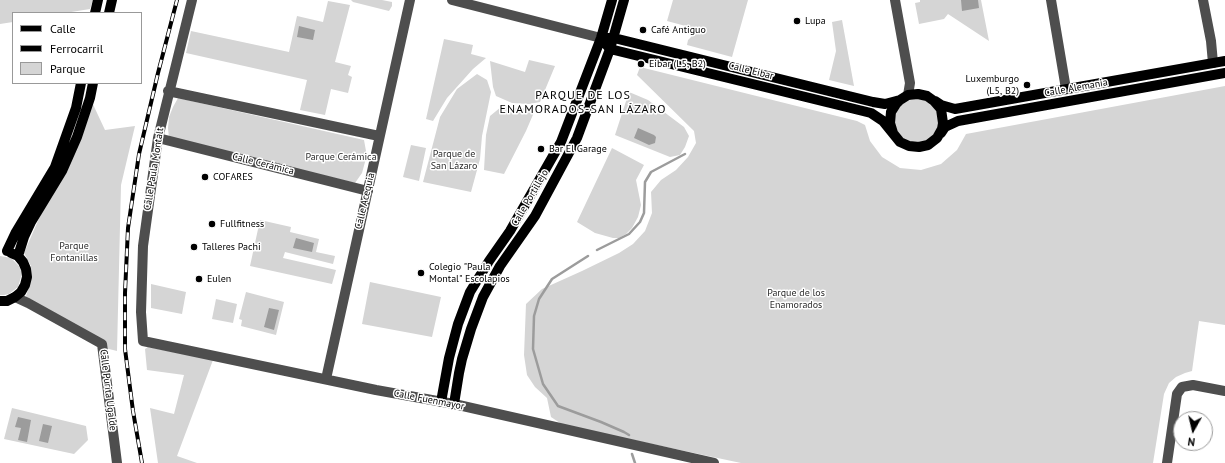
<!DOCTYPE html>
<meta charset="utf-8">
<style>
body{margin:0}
#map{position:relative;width:1225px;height:463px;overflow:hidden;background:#fff;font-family:"PT Sans",sans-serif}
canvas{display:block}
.legend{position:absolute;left:12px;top:12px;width:130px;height:72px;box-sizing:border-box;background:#fff;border:1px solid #999;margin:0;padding:5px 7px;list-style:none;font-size:12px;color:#000}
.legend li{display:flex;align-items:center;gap:8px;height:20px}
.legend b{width:20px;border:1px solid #999}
.north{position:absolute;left:1173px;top:411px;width:40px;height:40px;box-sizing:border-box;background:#fff;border:1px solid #999;border-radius:50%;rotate:188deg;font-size:11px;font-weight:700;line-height:16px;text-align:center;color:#000}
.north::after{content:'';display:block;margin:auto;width:14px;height:18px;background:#000;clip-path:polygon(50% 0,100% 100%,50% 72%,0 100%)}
</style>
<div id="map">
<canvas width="1225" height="463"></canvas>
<ul class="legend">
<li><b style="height:5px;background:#000"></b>Calle</li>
<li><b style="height:5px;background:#000"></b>Ferrocarril</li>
<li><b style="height:11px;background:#d5d5d5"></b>Parque</li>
</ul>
<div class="north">N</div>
</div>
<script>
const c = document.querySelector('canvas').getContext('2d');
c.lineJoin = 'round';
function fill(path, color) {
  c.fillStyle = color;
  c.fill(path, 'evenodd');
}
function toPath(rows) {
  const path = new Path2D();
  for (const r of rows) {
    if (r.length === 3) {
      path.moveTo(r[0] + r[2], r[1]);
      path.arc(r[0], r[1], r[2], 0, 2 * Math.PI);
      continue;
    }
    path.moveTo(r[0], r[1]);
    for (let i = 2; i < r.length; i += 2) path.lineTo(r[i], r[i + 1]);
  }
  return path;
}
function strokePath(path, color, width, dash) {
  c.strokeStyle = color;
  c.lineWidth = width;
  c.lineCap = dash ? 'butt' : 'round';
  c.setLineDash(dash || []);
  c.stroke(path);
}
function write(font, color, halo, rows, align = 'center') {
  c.font = font + ' "PT Sans",sans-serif';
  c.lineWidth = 3;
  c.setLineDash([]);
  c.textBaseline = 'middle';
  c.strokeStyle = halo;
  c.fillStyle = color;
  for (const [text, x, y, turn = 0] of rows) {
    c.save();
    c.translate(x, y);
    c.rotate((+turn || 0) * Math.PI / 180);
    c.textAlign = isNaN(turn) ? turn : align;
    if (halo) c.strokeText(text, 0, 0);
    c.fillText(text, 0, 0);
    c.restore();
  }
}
const green = toPath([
 [0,0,93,0,90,9,65,13,13,13,13,22,0,24],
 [351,0,382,0,392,2,392,6,389,11,353,2],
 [673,0,748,0,732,57,687,45,688,40,691,37,693,28,667,21],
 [920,0,981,0,989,41,948,14,944,19,919,24,915,3,920,2],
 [328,1,350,5,335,62,351,66,348,75,352,77,348,93,331,89,325,115,300,110,307,80,186,53,191,31,289,52,297,16,323,22],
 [842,20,854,86,829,80,836,51,832,22],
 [444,39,473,45,471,54,486,58,473,69,447,98,433,121,426,119],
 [529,60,555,66,540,102,529,104,512,103,496,96,493,87,490,61,525,72],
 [640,67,857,121,865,125,870,141,882,157,900,168,921,170,941,164,957,150,966,134,1225,86,1225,325,1199,321,1192,371,1185,373,1176,377,1169,383,1164,394,1153,463,741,463,563,425,551,417,547,398,535,387,527,375,524,355,526,304,542,289,582,271,619,253,633,244,645,231,652,213,651,192,661,180,676,170,688,157,696,143,694,131,637,75],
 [477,74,487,80,491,92,482,136,480,159,471,192,423,182,440,117,457,89],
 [629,92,648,100,684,127,689,136,685,147,680,155,670,157,615,135],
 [90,98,105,130,135,126,121,185,117,351,105,348,25,299,29,287,31,266,24,253,60,170],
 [178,98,364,140,366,151,365,162,362,173,355,183,169,138,168,128,169,117,173,107],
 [917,121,22],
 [501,107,520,108,535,110,526,131,504,174,484,170,486,135,490,116],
 [411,145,426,148,419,181,403,177],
 [612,148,644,165,636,180,641,205,638,217,632,228,626,234,619,238,613,238,595,233,577,222],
 [260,220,291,227,290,232,319,239,316,252,335,256,333,264,285,252,283,258,336,270,332,284,250,266],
 [0,256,11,258,19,266,21,271,21,277,18,287,9,294,4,295,0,295],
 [370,282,441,297,432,337,362,324],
 [151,284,186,292,182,314,151,308],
 [246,292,284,302,276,335,241,326,242,320,239,319],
 [216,299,237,304,233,323,212,319],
 [148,347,213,360,177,456,197,463,158,463,150,408,174,414,184,375,147,370,145,349],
 [12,408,86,426,88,440,74,454,4,439]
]);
const water = toPath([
 [961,0,978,0,979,8,962,11],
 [299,26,315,30,313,40,297,37],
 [638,128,654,135,656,137,655,143,649,145,634,138],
 [296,238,314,243,312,252,293,248],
 [269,308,279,310,274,330,264,327],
 [18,417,31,420,27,442,18,440,21,428,15,427],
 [43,424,52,426,48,443,39,441]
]);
const stream = toPath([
 [597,250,629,234,640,222,644,213,645,182,651,172,685,154],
 [588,256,552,279,539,299,534,316,533,349,543,384,558,406,601,422,624,432,629,435],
 [632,454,635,463]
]);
const minor = toPath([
 [192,0,158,138,143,246,141,312,143,341,376,390,454,404,714,463],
 [452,0,601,38],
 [895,0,910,83,908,95],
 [1051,0,1066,89],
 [1203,0,1211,41,1213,63],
 [168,91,379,136],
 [158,138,368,191],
 [15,297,28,303,102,344,117,463],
 [326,379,410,0],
 [1167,463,1177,394,1182,387,1193,385,1225,391]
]);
const major = toPath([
 [95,13,98,0],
 [109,13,112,0],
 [601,38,610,49,871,113,883,121,900,142,909,146,919,147,928,145,937,138,942,129,943,123,941,109,934,101,927,96,918,94,908,95,900,100,896,104,891,112,890,123,893,133],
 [607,38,614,38,873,102,885,104,900,100],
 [935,101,941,105,955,109,1225,61],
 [941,133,945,127,958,121,1225,73],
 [7,251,16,232,55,167,76,108,81,83],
 [18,256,24,237,31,222,62,171,77,137,90,98,93,83],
 [0,301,7,301,15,297,21,292,25,285,27,277,26,269,23,262,18,256,11,253],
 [441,402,449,358,458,324,470,292,489,261,510,231,561,142,601,38,612,0],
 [454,404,459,373,462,359,471,329,483,297,500,266,535,216,577,138,610,49,624,0]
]);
const rail = toPath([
 [142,463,133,411,125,349,125,293,128,228,139,154,158,73,177,0]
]);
const markers = [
 [797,21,4,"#000"],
 [643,30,4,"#000"],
 [641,64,4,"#000"],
 [1027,85,4,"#000"],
 [541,149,4,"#000"],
 [205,177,4,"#000"],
 [212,224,4,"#000"],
 [194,247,4,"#000"],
 [421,273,4,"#000"],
 [199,279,4,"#000"]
];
const poiNames = [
 ["Lupa",805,21],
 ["Café Antiguo",651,30],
 ["Eibar (L5, B2)",649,64],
 ["Luxemburgo",1019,79,"right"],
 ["(L5, B2)",1019,91,"right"],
 ["Bar El Garage",549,149],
 ["COFARES",213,177],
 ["Fullfitness",220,224],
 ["Talleres Pachi",202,247],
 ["Colegio \"Paula",429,267],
 ["Montal\" Escolapios",429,279],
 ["Eulen",207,279]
];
const streetNames = [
 ["Calle Eibar",751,71,14],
 ["Calle Alemania",1076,88,-10],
 ["Calle Cerámica",263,164,14],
 ["Calle Paula Montalt",154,169,-81],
 ["Calle Portillejo",530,198,-60],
 ["Calle Acequia",365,201,-77],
 ["Calle Purita Ugalde",108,390,83],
 ["Calle Fuenmayor",429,400,11]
];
const parkNames = [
 ["Parque de",454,154],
 ["San Lázaro",454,166],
 ["Parque Cerámica",341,157],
 ["Parque",74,246],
 ["Fontanillas",74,258],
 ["Parque de los",796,293],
 ["Enamorados",796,305]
];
const quarterNames = [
 ["PARQUE DE LOS",583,96],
 ["ENAMORADOS-SAN LÁZARO",583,110]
];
fill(green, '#d5d5d5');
fill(water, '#9c9c9c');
strokePath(stream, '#9c9c9c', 2.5);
strokePath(minor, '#4e4e4e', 10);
strokePath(major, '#000', 10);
strokePath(rail, '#000', 4);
strokePath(rail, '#fff', 2.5, [8]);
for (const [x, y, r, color] of markers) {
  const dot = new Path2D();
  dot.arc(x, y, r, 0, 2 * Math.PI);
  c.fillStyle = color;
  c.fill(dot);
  strokePath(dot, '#fff', 1.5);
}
write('10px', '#000', '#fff', poiNames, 'left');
write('10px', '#000', '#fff', streetNames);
write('10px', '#2c2c2c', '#fff', parkNames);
c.letterSpacing = '1px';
write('12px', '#000', '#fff', quarterNames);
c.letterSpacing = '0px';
</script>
